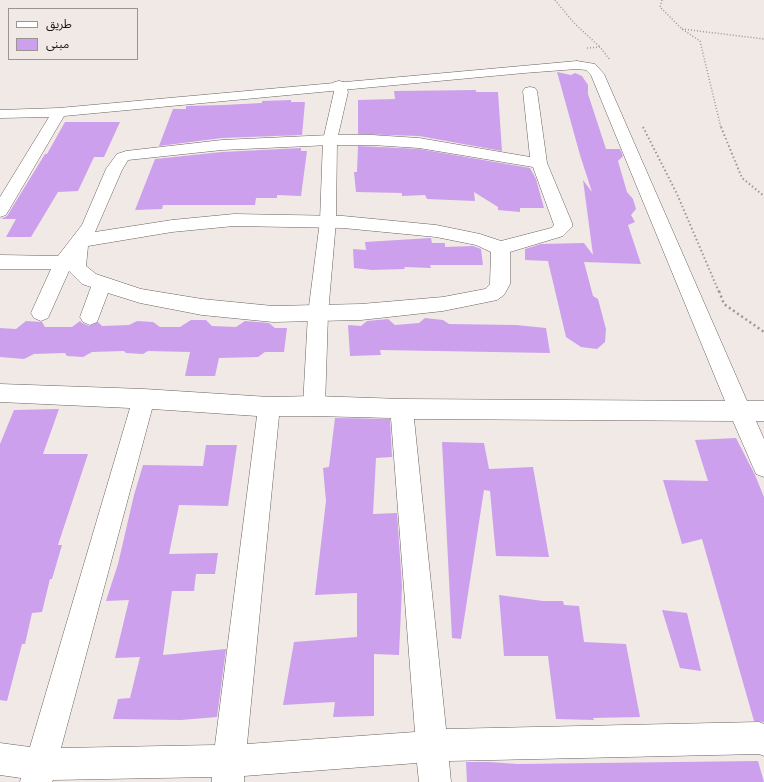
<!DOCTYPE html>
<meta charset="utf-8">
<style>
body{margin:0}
#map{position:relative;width:764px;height:782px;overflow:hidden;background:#f1e9e5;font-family:Figtree,"Noto Sans Arabic",sans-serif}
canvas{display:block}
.legend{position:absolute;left:8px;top:8px;width:130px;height:52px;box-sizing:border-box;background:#f1e9e5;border:1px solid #9b9592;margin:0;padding:5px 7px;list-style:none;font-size:12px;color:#1a1715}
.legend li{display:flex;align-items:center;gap:8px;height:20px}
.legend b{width:20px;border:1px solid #9b9592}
</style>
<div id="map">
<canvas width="764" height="782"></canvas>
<ul class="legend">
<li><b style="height:5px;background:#fff"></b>طريق</li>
<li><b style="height:11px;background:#cca0ec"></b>مبنى</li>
</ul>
</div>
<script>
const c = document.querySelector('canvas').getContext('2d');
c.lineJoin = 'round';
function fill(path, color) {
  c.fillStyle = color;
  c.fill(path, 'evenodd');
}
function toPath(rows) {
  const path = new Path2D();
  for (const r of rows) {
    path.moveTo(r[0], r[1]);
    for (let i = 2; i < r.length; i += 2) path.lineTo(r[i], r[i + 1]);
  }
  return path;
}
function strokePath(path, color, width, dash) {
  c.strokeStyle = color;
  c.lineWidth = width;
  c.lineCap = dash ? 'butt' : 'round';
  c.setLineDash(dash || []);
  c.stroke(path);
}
const building = toPath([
 [557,72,571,75,575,73,582,76,588,85,588,94,606,149,620,149,623,156,618,161,627,192,633,199,636,209,631,215,635,222,628,225,641,264,584,262,593,296,598,299,606,329,605,342,597,349,581,347,566,337,548,261,525,260,525,249,541,244,584,243,593,255,583,180,592,192,580,155],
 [476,90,476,92,498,92,502,151,419,136,358,134,358,100,395,99,394,91],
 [291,100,291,102,305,102,302,135,222,138,159,146,173,109,186,109,186,106,224,105,262,103,262,101],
 [65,122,120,122,104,157,94,157,78,191,58,192,31,237,6,237,16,219,1,219,7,216,45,154,47,154],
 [358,146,419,149,530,168,536,179,544,208,520,208,520,212,498,210,498,207,474,192,475,201,427,199,425,195,402,196,402,193,356,192,354,172,357,172],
 [301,148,301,151,307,151,301,196,277,195,277,198,256,198,255,205,163,205,162,209,135,210,155,159,222,152],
 [431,238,432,243,445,243,445,247,473,246,481,249,483,265,430,265,431,268,404,267,405,269,372,270,354,268,353,249,366,250,365,242],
 [425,318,443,320,449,324,516,325,546,328,550,353,380,350,381,355,350,356,348,325,361,326,367,321,388,319,395,325,419,323],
 [191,320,206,320,212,326,236,327,245,321,269,323,275,328,287,328,284,352,265,352,258,357,219,358,215,376,185,376,190,352,148,351,143,354,126,353,124,351,92,352,83,357,67,356,65,353,34,354,24,359,0,357,0,328,16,329,26,321,42,322,45,327,72,327,80,321,82,323,89,326,98,322,102,326,129,325,137,321,153,322,160,327,180,327],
 [59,409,43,454,88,454,58,545,62,545,52,579,50,579,42,612,32,613,25,644,22,644,7,701,0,700,0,444,14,410],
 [335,418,390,419,392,457,376,458,373,514,397,513,402,586,399,655,374,654,374,716,333,717,335,702,283,705,294,642,357,637,357,593,315,595,326,501,323,468,329,467],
 [736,438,755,475,764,497,764,722,754,721,702,539,682,544,663,480,708,481,695,440],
 [442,442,484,443,489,469,533,467,549,557,496,556,490,491,484,490,461,639,452,638],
 [206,445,237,445,228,506,179,505,169,554,218,553,215,574,196,574,194,591,172,591,163,655,226,649,217,717,181,720,113,719,118,699,130,698,140,657,115,658,129,600,106,601,118,564,134,495,143,465,203,466],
 [499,595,543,601,563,601,564,605,579,606,584,642,626,644,640,717,593,718,594,720,556,719,548,656,504,656],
 [662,610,687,613,701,671,680,668],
 [758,761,764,782,467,782,466,762,489,762,518,764]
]);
const pathFar2 = toPath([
 [555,0,574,23,600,47],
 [662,0,660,7,682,29,700,41,721,128],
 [682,29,764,39],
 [587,48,600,47,610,60]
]);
const pathFar1 = toPath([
 [643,127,677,194,719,292],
 [721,127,742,178,764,196]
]);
const path = toPath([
 [719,291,724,304,764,332]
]);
const pedestrian = toPath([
 [339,81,344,82,348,92,337,140,336,221,328,314,325,406,322,413,314,415,306,413,303,406,308,314,320,221,323,140,334,92,332,85,334,82,339,81]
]);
const minor = toPath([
 [577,61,595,64,604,74,747,401,764,401,764,421,756,421,764,439,764,477,756,474,733,421,414,419,446,729,759,722,764,724,764,756,759,754,449,761,451,782,419,782,417,763,244,776,244,782,212,782,212,777,53,780,52,782,20,782,21,778,0,775,0,743,30,747,130,408,0,402,0,384,144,389,269,397,314,396,402,399,725,401,591,75,586,70,577,69,524,73,64,116,6,215,0,217,0,197,49,117,0,118,0,110,59,108,577,61],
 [152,409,257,416,215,745,61,748,152,409],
 [279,416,314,416,391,418,415,732,247,744,279,416],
 [530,87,535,88,537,91,547,163,572,223,572,227,563,236,510,252,510,284,504,295,497,300,443,311,361,320,273,322,202,315,140,303,108,293,97,322,90,325,83,322,80,317,91,287,82,284,69,271,48,318,41,321,34,318,31,313,51,269,0,269,0,255,58,256,82,225,106,169,117,154,126,151,222,140,330,135,372,135,419,138,530,157,523,91,525,88,530,87],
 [330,145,372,145,419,148,533,167,554,225,551,228,501,241,480,234,436,225,343,216,234,214,172,220,95,232,122,170,128,160,222,150,330,145],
 [234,226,343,228,436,237,476,245,491,252,490,284,485,289,443,297,361,304,273,306,202,299,141,289,96,274,86,266,88,246,172,232,234,226]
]);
fill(building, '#cca0ec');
strokePath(pedestrian, '#69625f', 1);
strokePath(minor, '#69625f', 1);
strokePath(pathFar2, '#9d9794', 1.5, [1, 2]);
strokePath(pathFar1, '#9d9794', 2, [1.5, 2.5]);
strokePath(path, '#9d9794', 2.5, [2, 3]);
fill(pedestrian, '#fff');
fill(minor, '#fff');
</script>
